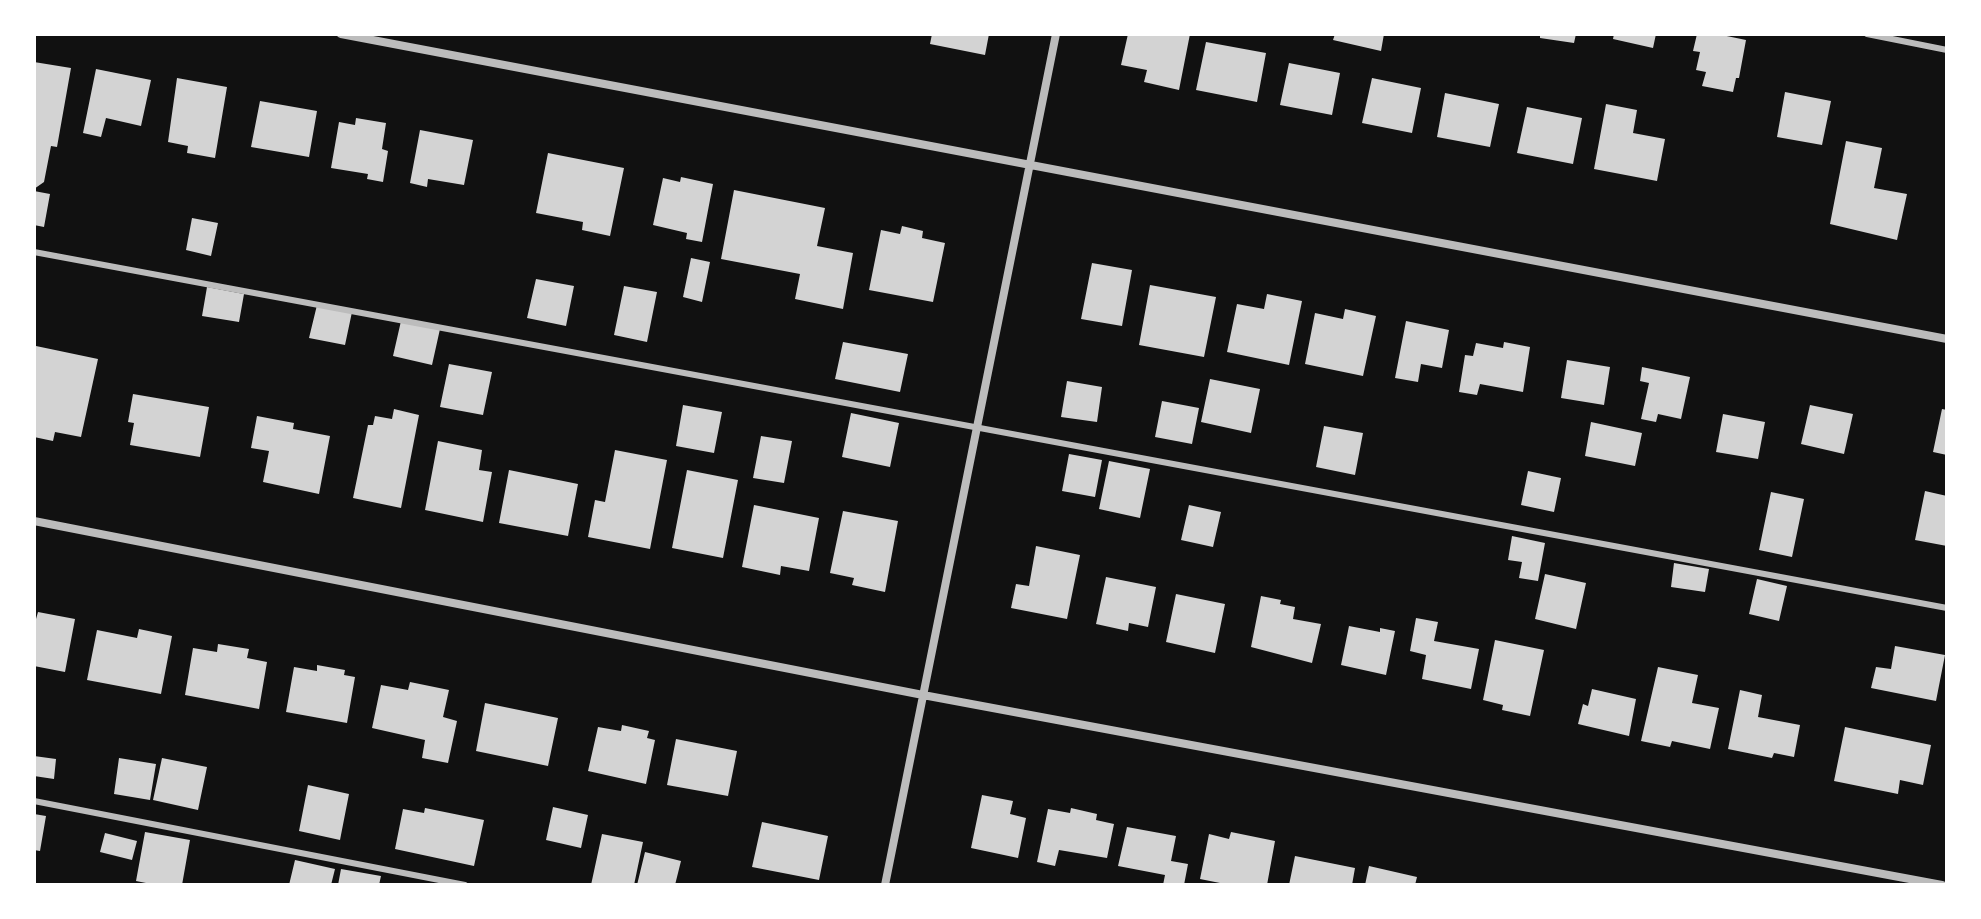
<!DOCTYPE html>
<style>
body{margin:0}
#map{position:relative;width:1981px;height:919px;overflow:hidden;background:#111;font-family:Poppins,sans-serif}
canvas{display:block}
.frame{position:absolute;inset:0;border:36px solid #fff;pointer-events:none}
</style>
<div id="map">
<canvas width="1981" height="919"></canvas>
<div class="frame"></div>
</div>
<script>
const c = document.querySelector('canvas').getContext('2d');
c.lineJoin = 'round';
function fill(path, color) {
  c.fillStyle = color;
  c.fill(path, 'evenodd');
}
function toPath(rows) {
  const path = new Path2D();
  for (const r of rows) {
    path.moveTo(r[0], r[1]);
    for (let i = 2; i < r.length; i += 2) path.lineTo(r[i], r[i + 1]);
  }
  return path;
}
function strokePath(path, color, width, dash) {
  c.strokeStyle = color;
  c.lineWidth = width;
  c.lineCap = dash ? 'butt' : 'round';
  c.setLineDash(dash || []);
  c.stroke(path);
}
const building = toPath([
 [932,34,989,34,985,55,930,44],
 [1128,34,1190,34,1179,90,1144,82,1147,70,1121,65],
 [1335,34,1384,34,1381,51,1333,40],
 [1540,34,1576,34,1574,43,1540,38],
 [1614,34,1656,34,1653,48,1613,39],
 [1697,34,1717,34,1746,40,1739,78,1736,78,1733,92,1702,86,1706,72,1696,70,1700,52,1693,51],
 [1206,42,1266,53,1257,102,1196,90],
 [34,62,71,68,57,147,51,146,44,182,34,189],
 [1289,63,1340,73,1332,115,1280,105],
 [96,69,151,80,141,126,106,118,101,137,83,133],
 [177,78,227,87,215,158,187,153,188,146,168,142],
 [1372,78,1421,88,1412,133,1362,123],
 [1785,92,1831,101,1822,145,1777,137],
 [1445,93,1499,104,1490,147,1437,137],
 [260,101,317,111,309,157,251,147],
 [1606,104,1637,110,1633,133,1665,139,1657,181,1594,169],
 [1527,107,1582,118,1573,164,1517,153],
 [356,118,386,123,382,149,388,151,383,182,367,179,368,174,331,168,339,122,355,125],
 [420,130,473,140,464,185,428,179,427,187,410,183],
 [1846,141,1882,148,1874,188,1907,194,1897,240,1830,224],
 [548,153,624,168,610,236,582,230,583,222,536,213],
 [681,177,713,184,702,242,686,239,687,233,653,225,663,178,680,182],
 [734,190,825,208,817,246,853,253,843,309,795,299,800,274,721,259],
 [34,191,50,194,44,227,34,225],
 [192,218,218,223,211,256,186,250],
 [902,226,923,231,922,238,945,243,933,302,869,290,881,230,900,234],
 [691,258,710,262,702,302,683,297],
 [1092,263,1132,270,1122,326,1081,319],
 [536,279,574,286,566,326,527,318],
 [1150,285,1216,297,1204,357,1139,345],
 [624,286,657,292,647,342,614,335],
 [207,287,244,294,239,322,202,316],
 [1267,294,1302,301,1289,365,1227,352,1237,304,1264,309],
 [317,305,352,312,345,345,309,338],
 [1345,309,1376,316,1363,376,1305,364,1315,313,1343,319],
 [401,321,440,329,432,365,393,356],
 [1406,321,1449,330,1442,368,1421,364,1418,382,1395,378],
 [843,342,908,354,900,392,835,379],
 [1504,342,1530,347,1523,392,1480,384,1477,395,1459,392,1465,355,1473,356,1476,343,1503,348],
 [36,346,98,359,81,437,55,432,53,441,34,437],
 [1567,360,1610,367,1604,405,1561,398],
 [449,364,492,372,483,415,440,407],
 [1642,367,1690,377,1681,419,1658,414,1656,422,1641,419,1649,383,1640,381],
 [1210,379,1260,389,1251,433,1201,422],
 [1067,381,1102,387,1097,422,1061,417],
 [133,394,209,407,200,457,130,445,134,423,128,422],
 [1162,401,1199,408,1192,444,1155,437],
 [683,405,722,412,714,453,676,446],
 [1810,405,1853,414,1844,454,1801,444],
 [394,409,419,415,401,508,353,498,368,425,373,425,375,416,392,419],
 [1942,409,1947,410,1947,455,1933,452],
 [851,413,899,423,890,467,842,457],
 [1723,414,1765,422,1758,459,1716,452],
 [257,416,294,423,293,429,330,436,319,494,263,482,269,451,251,448],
 [1591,422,1642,433,1635,466,1585,456],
 [1324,426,1363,433,1355,475,1316,467],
 [761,436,792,441,784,483,753,478],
 [438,441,482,450,479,470,492,472,483,522,425,510],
 [615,450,667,460,650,549,588,537,595,500,605,502],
 [1069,454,1102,460,1095,497,1062,491],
 [1109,461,1150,469,1140,518,1099,509],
 [509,470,578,484,568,536,499,523],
 [687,470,738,480,723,558,672,548],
 [1528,471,1561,478,1554,512,1521,505],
 [1925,491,1947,496,1947,546,1915,540],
 [1771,492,1804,499,1792,557,1759,550],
 [754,505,819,518,809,571,781,566,780,575,742,567],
 [1189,505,1221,512,1213,547,1181,540],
 [843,511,898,521,885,592,852,585,854,578,830,573],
 [1512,536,1545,543,1538,581,1519,578,1522,562,1508,560],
 [1036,546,1080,555,1067,619,1011,608,1016,584,1029,586],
 [1674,563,1709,569,1705,592,1671,587],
 [1545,574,1586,583,1576,629,1535,619],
 [1106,577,1156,587,1148,627,1129,623,1128,631,1096,624],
 [1757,579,1787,586,1779,621,1749,614],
 [1176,594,1225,604,1215,653,1166,642],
 [1261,596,1281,600,1280,604,1295,607,1293,619,1321,624,1312,663,1251,647],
 [38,612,75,619,65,672,34,666,34,619,36,619],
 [1416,618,1438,622,1434,641,1479,649,1471,689,1422,679,1426,655,1410,651],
 [1349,626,1380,632,1380,628,1395,631,1386,675,1341,665],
 [139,629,172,636,161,694,87,680,97,630,137,638],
 [1495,640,1544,650,1530,716,1502,710,1503,705,1483,700],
 [218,644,249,649,247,658,267,662,259,709,185,695,193,648,217,652],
 [1895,646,1945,655,1936,701,1871,688,1876,667,1891,669],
 [317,665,345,670,344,675,355,677,347,723,286,712,294,667,317,671],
 [1658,667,1698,675,1692,703,1719,708,1710,749,1672,741,1670,747,1641,741],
 [410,682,449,690,443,717,457,721,448,763,422,758,425,740,372,728,381,685,408,690],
 [1592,689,1636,699,1629,736,1578,724,1583,704,1588,706],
 [1740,690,1762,695,1758,717,1800,725,1794,757,1774,753,1772,758,1728,749],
 [485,703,558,718,548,766,476,751],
 [622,725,649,731,647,738,655,740,646,784,588,771,598,727,621,731],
 [1845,727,1931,745,1923,785,1900,780,1898,794,1834,781],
 [676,739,737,751,728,796,667,785],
 [34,756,56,759,54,779,34,776],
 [119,758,156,764,150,800,114,794],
 [162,758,207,767,198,810,153,800],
 [308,785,349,794,340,840,299,831],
 [982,795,1013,801,1010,814,1026,818,1018,858,971,848],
 [553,807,588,815,581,848,546,840],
 [425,808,484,820,474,866,395,849,403,809,424,813],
 [1071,808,1097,814,1096,820,1114,824,1107,858,1059,850,1055,866,1037,862,1048,809,1070,813],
 [34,814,46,816,40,851,34,850],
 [762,822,828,836,819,880,752,867],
 [1127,827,1176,836,1171,861,1188,864,1184,885,1163,885,1165,875,1118,866],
 [145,832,190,840,182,885,156,885,136,881],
 [1231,832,1275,841,1267,885,1230,885,1200,879,1209,834,1229,839],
 [105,833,137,841,132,860,100,852],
 [602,834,643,842,634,885,591,885],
 [645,852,681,861,675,885,637,885],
 [1295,856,1355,868,1352,885,1289,885],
 [295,860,335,869,331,885,289,885],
 [1369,866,1417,877,1415,885,1365,885],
 [341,869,381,876,379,885,338,885]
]);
const service = toPath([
 [1867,34,1947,50],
 [34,252,1947,608],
 [34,801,465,885]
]);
const minor = toPath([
 [341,34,1947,339],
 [34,521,923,695,1942,885],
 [885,885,1056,34]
]);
fill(building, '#d3d3d3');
strokePath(service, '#bcbcbc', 6);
strokePath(minor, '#bcbcbc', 8);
</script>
